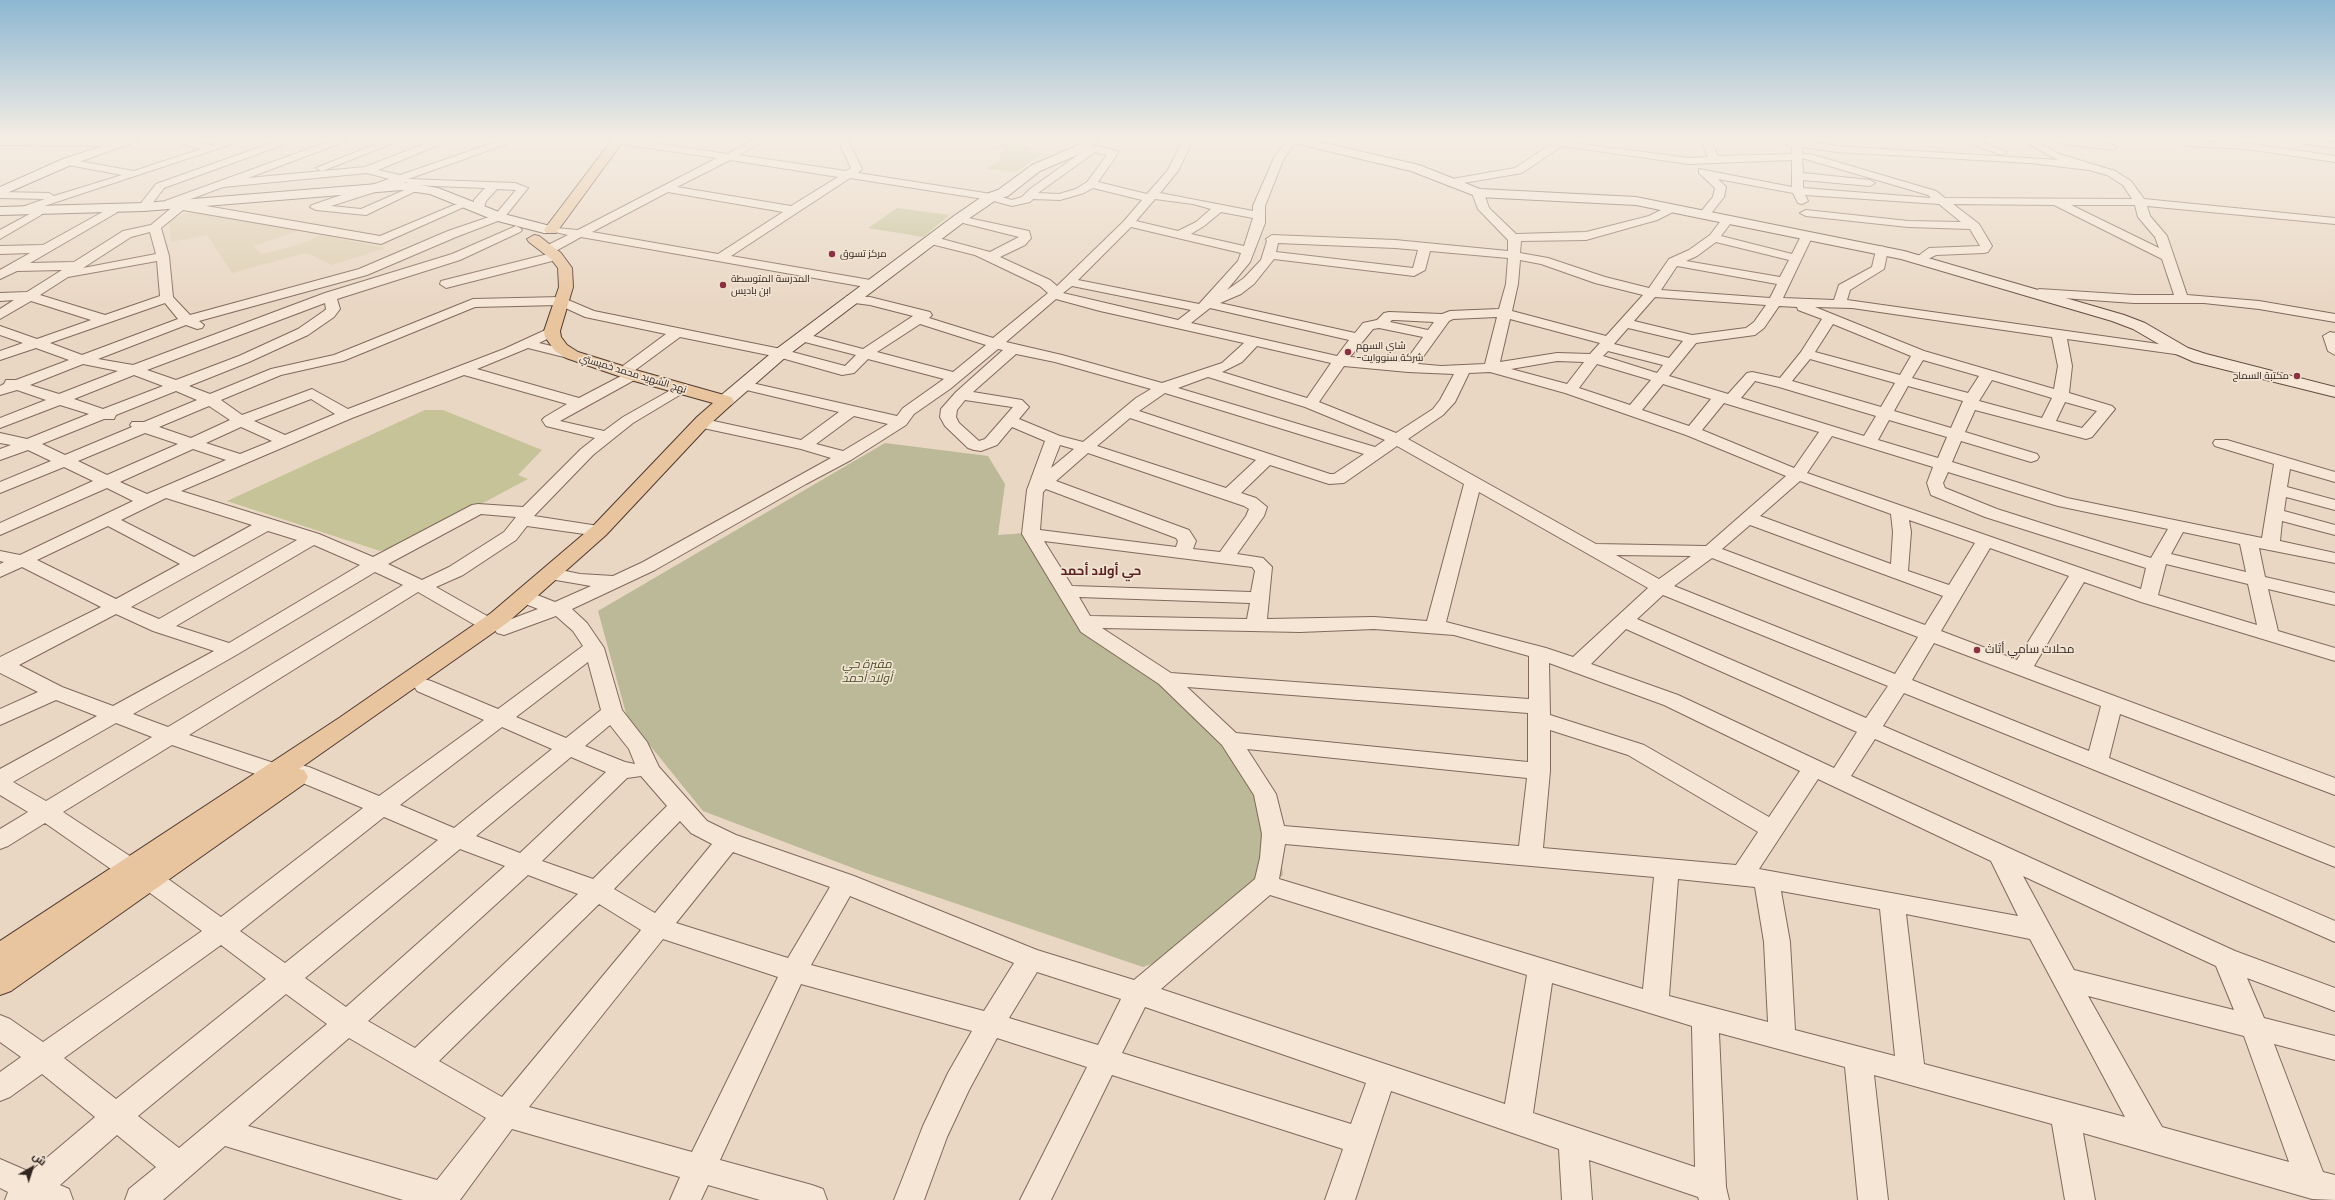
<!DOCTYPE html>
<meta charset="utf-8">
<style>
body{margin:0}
#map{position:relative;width:2335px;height:1200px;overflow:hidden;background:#e9d7c3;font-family:Merriweather,Cairo,serif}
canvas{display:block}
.north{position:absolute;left:12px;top:1148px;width:40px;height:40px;-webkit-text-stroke:3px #f1e3d2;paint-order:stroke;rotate:39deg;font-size:11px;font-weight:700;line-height:16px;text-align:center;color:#33251f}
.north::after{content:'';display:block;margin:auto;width:14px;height:18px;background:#33251f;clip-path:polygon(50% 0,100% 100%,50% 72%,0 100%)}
</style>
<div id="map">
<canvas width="2335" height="1200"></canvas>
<div class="north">ش</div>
</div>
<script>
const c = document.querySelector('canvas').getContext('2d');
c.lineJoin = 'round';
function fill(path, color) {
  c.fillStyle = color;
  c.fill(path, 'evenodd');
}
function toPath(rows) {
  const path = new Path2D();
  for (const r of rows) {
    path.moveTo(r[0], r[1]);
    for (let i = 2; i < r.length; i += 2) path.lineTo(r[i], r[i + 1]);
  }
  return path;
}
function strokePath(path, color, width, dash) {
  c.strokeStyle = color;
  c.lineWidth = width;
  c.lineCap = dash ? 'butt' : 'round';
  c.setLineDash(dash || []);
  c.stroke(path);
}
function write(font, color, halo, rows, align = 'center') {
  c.font = font + ' Merriweather,Cairo,serif';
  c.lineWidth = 3.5;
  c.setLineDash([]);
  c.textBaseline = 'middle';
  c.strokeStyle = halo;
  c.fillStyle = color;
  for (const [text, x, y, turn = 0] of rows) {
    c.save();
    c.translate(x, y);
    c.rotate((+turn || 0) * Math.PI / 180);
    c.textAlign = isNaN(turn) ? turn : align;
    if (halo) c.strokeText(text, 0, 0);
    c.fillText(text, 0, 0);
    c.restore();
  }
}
const farmland = toPath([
 [194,211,298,231,253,246,262,254,298,245,321,235,386,248,332,265,306,253,232,273,207,235,171,242,169,223,174,218]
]);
const green = toPath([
 [1020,140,1027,141,1023,146,1033,147,1028,152,1043,153,1016,172,986,169,1001,159,999,157,1004,149,995,148,1004,143,1014,145],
 [897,208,950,215,923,237,868,228],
 [425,410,443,410,542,450,518,475,528,479,406,544,380,551,227,501]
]);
const cemetery = toPath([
 [885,443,988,456,1005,484,998,535,1026,533,1085,631,1164,680,1274,801,1283,875,1179,954,1143,967,866,873,703,811,627,717,598,611]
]);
const street = toPath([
 [0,140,127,140,130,143,125,146,0,145,0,140],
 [166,140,188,140,212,145,228,140,244,140,20,214,14,211,16,209,45,199,0,198,0,192,49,193,54,196,122,175,63,164,62,162,67,159,134,171,201,149,166,140],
 [280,140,296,140,164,188,148,209,144,210,138,207,156,184,280,140],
 [333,140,349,140,248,178,365,167,435,140,450,140,378,170,400,175,502,140,518,140,408,179,515,183,528,188,503,219,456,237,367,275,199,321,204,325,202,328,197,329,186,325,98,359,133,365,325,293,452,254,516,226,520,228,522,230,520,232,460,260,337,299,340,309,334,317,308,335,249,362,189,386,210,394,271,369,334,355,473,299,561,297,594,311,781,349,845,366,856,355,797,340,795,337,802,333,863,349,913,316,870,305,847,302,845,299,847,296,870,297,930,312,932,315,929,318,993,338,1048,293,1040,286,975,255,927,243,925,240,927,237,931,236,990,252,1019,237,955,221,953,219,955,217,959,216,1029,231,1031,238,1025,245,1000,257,1050,280,1057,286,1124,221,1142,200,1093,188,1084,193,1060,200,1033,199,1030,202,1012,206,990,200,850,178,731,256,876,281,877,284,876,287,871,288,581,237,552,253,544,253,542,250,544,247,568,235,555,232,553,230,555,228,578,230,717,158,614,143,609,140,637,140,727,154,753,140,766,140,739,155,846,171,851,168,838,140,848,140,862,169,858,173,991,194,1012,200,1022,197,1030,189,1086,149,1080,146,1085,143,1117,151,1118,153,1098,182,1147,194,1168,170,1181,144,1179,140,1189,140,1191,144,1178,171,1160,193,1253,211,1253,206,1274,158,1287,140,1298,140,1284,158,1265,206,1265,223,1250,262,1227,290,1244,278,1261,260,1267,241,1266,239,1272,235,1395,240,1508,251,1508,240,1478,209,1472,193,1478,190,1484,193,1489,208,1516,234,1586,232,1649,216,1669,206,1677,206,1679,208,1677,210,1657,220,1586,240,1521,241,1520,253,1548,258,1605,277,1649,288,1669,259,1689,250,1710,235,1723,218,1727,217,1733,220,1721,236,1792,254,1802,234,1806,233,1812,237,1783,298,1834,300,1839,285,1872,267,1876,250,1882,246,1888,250,1884,269,1850,290,1847,300,2187,348,2189,351,2187,354,2182,355,2067,339,2072,366,2069,393,2112,406,2115,409,2092,437,2086,439,1975,410,1965,432,2037,454,2039,457,2037,460,2031,462,1961,441,1952,462,2067,498,2262,538,2274,464,2215,446,2213,443,2215,440,2227,440,2335,472,2335,482,2290,469,2287,487,2335,500,2335,510,2286,497,2284,511,2335,525,2335,535,2282,521,2280,541,2335,553,2335,563,2259,548,2265,577,2335,593,2335,605,2268,589,2278,631,2335,648,2335,661,2141,602,2084,582,2034,666,2335,778,2335,795,2120,714,2109,758,2335,848,2335,867,1904,693,1883,726,2335,921,2335,942,1875,739,1851,776,2235,951,2335,988,2335,1011,2247,978,2264,1018,2335,1036,2335,1060,2274,1044,2323,1172,2335,1175,2335,1200,2312,1199,2083,1133,2095,1200,2065,1200,2052,1124,1874,1075,1888,1200,1858,1200,1845,1067,1719,1033,1726,1187,1729,1200,1699,1200,1698,1197,1589,1160,1592,1200,1562,1200,1559,1149,1391,1091,1355,1200,1325,1200,1343,1149,1112,1075,1051,1200,1020,1200,1087,1067,997,1038,969,1090,947,1137,924,1200,894,1200,923,1126,948,1073,972,1031,801,984,720,1160,812,1185,823,1189,827,1200,760,1200,708,1185,701,1200,670,1200,680,1177,512,1129,460,1200,403,1200,225,1146,163,1200,125,1200,129,1189,156,1167,117,1135,60,1185,69,1189,73,1200,5,1200,8,1192,0,1188,0,1159,30,1172,95,1117,42,1074,10,1097,0,1101,0,1072,21,1057,0,1042,0,1015,10,1019,43,1042,202,931,139,885,137,876,130,878,121,876,45,823,8,846,0,849,0,829,28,812,0,795,0,769,97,716,56,700,0,725,0,709,38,692,0,673,0,657,101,607,22,567,0,577,0,564,4,562,0,561,0,551,20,555,133,501,107,488,0,535,0,523,93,481,64,467,0,493,0,482,51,461,28,450,0,460,0,449,11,445,0,443,0,433,27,439,89,414,60,405,0,428,0,418,46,400,17,390,0,395,0,386,4,384,6,380,16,380,69,360,36,348,0,360,0,351,23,343,0,335,0,326,37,339,91,320,31,301,0,319,0,309,14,300,0,301,0,293,27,292,62,270,17,271,0,279,0,270,30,253,0,254,0,246,43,245,108,209,116,209,118,211,116,213,30,263,74,262,123,231,151,225,176,204,165,205,163,203,165,201,333,140],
 [1095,152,1107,155,1087,182,1076,189,1059,194,1038,193,1095,152],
 [730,160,838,177,791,206,677,187,730,160],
 [367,173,389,179,312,205,310,207,316,210,366,215,418,190,417,188,409,188,361,209,331,206,406,182,411,185,485,188,474,200,473,209,479,212,483,211,486,201,497,189,516,190,495,215,448,231,359,269,190,315,173,297,169,256,161,228,183,210,381,244,464,207,462,205,454,205,380,236,183,202,223,187,367,173],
 [668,192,783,212,718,254,592,232,668,192],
 [1155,199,1193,204,1211,209,1196,222,1178,231,1136,221,1155,199],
 [1221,212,1253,218,1244,246,1191,234,1204,226,1221,212],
 [1131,227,1241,253,1238,261,1199,304,1078,280,1131,227],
 [150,232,156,254,83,268,131,237,150,232],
 [1716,242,1789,260,1780,277,1686,261,1697,256,1716,242],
 [1278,243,1395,248,1418,250,1413,268,1276,252,1278,243],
 [1430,251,1508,258,1506,284,1499,309,1450,311,1442,314,1389,312,1384,313,1377,320,1363,323,1355,333,1220,303,1241,294,1254,284,1274,259,1414,276,1425,270,1430,251],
 [1520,260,1541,264,1595,283,1643,295,1606,336,1512,311,1518,284,1520,260],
 [157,261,160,296,105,315,40,295,68,277,157,261],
 [1677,266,1777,284,1770,298,1661,290,1677,266],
 [1072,286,1191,310,1178,320,1063,293,1072,286],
 [1655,297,1766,305,1754,322,1746,328,1692,335,1634,321,1655,297],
 [1056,299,1100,311,1244,343,1222,363,1162,383,1062,355,1006,342,1056,299],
 [165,303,178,319,82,355,50,343,165,303],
 [325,303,326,309,324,311,298,329,239,356,176,380,147,370,325,303],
 [559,305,585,317,666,334,620,368,618,371,623,375,579,398,477,369,528,348,572,359,577,358,579,355,577,352,539,343,557,334,559,331,552,327,504,349,348,409,312,389,242,415,221,400,281,375,343,361,475,307,559,305],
 [1779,306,1797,307,1798,310,1822,319,1801,352,1780,378,1752,372,1747,373,1728,394,1669,376,1696,343,1755,335,1764,328,1779,306],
 [1815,307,1852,308,2052,337,2058,366,2054,389,1924,351,1815,307],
 [1210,308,1349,340,1337,356,1191,323,1210,308],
 [1497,317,1485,364,1441,366,1418,364,1449,321,1453,319,1497,317],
 [1510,319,1600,343,1590,354,1557,353,1500,362,1510,319],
 [1392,320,1395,320,1434,322,1428,330,1390,322,1392,320],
 [920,324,986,345,953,372,877,352,920,324],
 [1833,324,1911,356,1900,375,1815,352,1833,324],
 [1379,328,1423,337,1405,362,1350,357,1373,329,1379,328],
 [1628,328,1683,341,1669,358,1614,344,1628,328],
 [680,337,778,357,842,375,854,373,868,359,944,379,903,408,897,416,743,381,738,382,736,385,738,388,839,412,801,440,709,420,703,422,701,425,703,428,801,449,831,458,643,562,613,576,580,574,551,568,544,570,542,574,544,578,591,586,555,602,532,593,525,591,518,593,516,597,518,601,538,609,498,624,496,621,436,587,463,575,516,540,527,526,599,536,605,535,608,531,605,527,534,516,593,455,633,423,688,390,686,387,676,387,623,417,604,431,560,421,638,378,640,375,634,371,680,337],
 [1257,346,1331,363,1307,398,1222,372,1242,362,1257,346],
 [998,349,1003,350,956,392,941,409,940,417,945,426,968,448,974,450,981,451,997,445,1012,427,1045,441,1027,490,1022,534,1081,632,1159,684,1222,745,1254,795,1262,834,1260,858,1255,879,1134,980,1037,950,854,876,736,835,707,821,659,767,647,742,622,710,604,648,587,623,572,609,655,570,806,484,851,460,906,425,914,414,950,389,998,349],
 [1608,351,1663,365,1657,373,1603,356,1608,351],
 [1016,354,1055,362,1151,389,1136,398,1083,442,1060,436,1019,419,1029,407,1022,400,973,392,1016,354],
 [1810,359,1895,383,1881,407,1792,381,1810,359],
 [1923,360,1979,376,1968,393,1912,378,1923,360],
 [1557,361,1584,362,1567,384,1511,369,1557,361],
 [83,364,118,371,59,394,30,385,83,364],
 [1597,364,1651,380,1630,405,1579,388,1597,364],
 [1344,366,1408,372,1454,374,1440,400,1433,409,1396,433,1319,402,1344,366],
 [1490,372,1565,393,1686,435,1786,476,1706,546,1596,544,1408,439,1443,415,1455,402,1469,373,1490,372],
 [134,375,163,386,103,409,74,399,134,375],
 [464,375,567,404,545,417,542,420,546,426,595,438,581,449,523,507,478,504,472,505,373,557,319,534,181,491,352,418,464,375],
 [1208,377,1305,407,1385,440,1375,447,1178,388,1208,377],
 [1992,380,2052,398,2042,418,1979,401,1992,380],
 [1755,381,1779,387,1876,416,1864,436,1741,398,1755,381],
 [1663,384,1711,399,1689,426,1642,410,1663,384],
 [1908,386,1963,401,1951,428,1894,411,1908,386],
 [176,391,197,400,144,422,132,422,130,425,132,427,65,455,42,444,104,419,114,419,116,415,176,391],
 [1165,393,1364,454,1334,474,1330,474,1139,411,1165,393],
 [311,399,335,414,285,435,254,421,311,399],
 [965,400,1012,407,1013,407,985,439,979,441,959,423,956,417,957,410,965,400],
 [2065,402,2097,411,2082,428,2056,421,2065,402],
 [1724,403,1819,432,1794,468,1702,430,1724,403],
 [209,406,230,420,191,438,159,427,209,406],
 [854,416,888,424,843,451,816,444,854,416],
 [1130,418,1256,460,1226,488,1097,446,1130,418],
 [1889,420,1947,437,1938,458,1878,440,1889,420],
 [241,427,272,441,240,454,206,443,241,427],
 [145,433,178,444,107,475,78,461,145,433],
 [1832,436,1933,467,1927,483,1931,495,1985,517,2146,568,2141,589,1807,473,1832,436],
 [1060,445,1074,449,1051,468,1060,445],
 [1397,446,1464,484,1427,621,1374,617,1267,619,1272,567,1263,558,1237,554,1264,516,1267,507,1256,498,1241,493,1270,465,1329,484,1344,483,1397,446],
 [193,449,226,460,147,494,120,482,193,449],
 [1088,453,1244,506,1249,509,1246,516,1220,552,1193,549,1196,541,1189,530,1056,481,1088,453],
 [1948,472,2058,506,2168,529,2151,558,1997,509,1945,488,1943,483,1948,472],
 [1800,481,1891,514,1893,532,1891,564,1760,516,1800,481],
 [1046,489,1176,538,1178,541,1176,547,1040,530,1043,492,1046,489],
 [1479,492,1648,588,1573,657,1546,648,1446,622,1479,492],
 [166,498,252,525,194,557,121,520,166,498],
 [481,514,516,517,504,532,449,567,422,580,388,564,481,514],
 [1909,520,1975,543,1949,585,1908,571,1911,532,1909,520],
 [1750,525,1943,596,1925,625,1722,549,1750,525],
 [108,526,180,564,116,599,37,560,108,526],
 [268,531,297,540,159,619,131,607,268,531],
 [2183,532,2240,544,2246,572,2171,554,2183,532],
 [1044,541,1252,567,1255,571,1251,592,1072,586,1044,541],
 [314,545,360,565,229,643,176,626,314,545],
 [1990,548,2069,576,2017,660,1941,631,1990,548],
 [1616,555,1691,556,1659,579,1616,555],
 [1712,558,1918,637,1895,674,1674,586,1712,558],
 [2166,564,2248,584,2257,625,2158,595,2166,564],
 [375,572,403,585,168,727,133,714,238,654,375,572],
 [418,592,482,629,495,630,497,633,504,635,556,616,573,631,583,646,498,709,431,681,424,679,417,681,414,686,417,691,484,720,379,796,309,767,301,765,293,767,290,773,293,779,363,808,221,917,157,871,148,869,141,871,139,862,63,812,172,745,267,778,275,780,283,778,286,772,283,766,189,735,418,592],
 [1663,595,1888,686,1866,718,1637,619,1663,595],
 [1079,597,1250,603,1247,619,1090,616,1079,597],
 [116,614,153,631,214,651,113,706,62,687,19,665,116,614],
 [1102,628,1300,632,1374,629,1454,635,1529,656,1529,699,1171,673,1102,628],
 [1626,629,1857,732,1834,768,1678,695,1591,664,1626,629],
 [1934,643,2101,706,2089,751,1912,680,1934,643],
 [588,662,601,710,566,738,516,717,588,662],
 [1549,663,1664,705,1800,771,1769,817,1644,745,1550,715,1549,663],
 [1187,687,1528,713,1528,762,1236,733,1187,687],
 [116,723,152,737,46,801,13,782,116,723],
 [610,725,629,749,635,764,625,762,585,746,610,725],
 [502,727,552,749,454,828,400,805,502,727],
 [1550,730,1628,755,1758,832,1736,865,1543,848,1550,771,1550,730],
 [1247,749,1527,778,1519,846,1284,826,1276,794,1247,749],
 [571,757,606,772,520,853,476,836,571,757],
 [641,776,667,806,593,879,542,861,627,778,641,776],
 [1818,779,1991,861,2018,916,1759,869,1818,779],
 [384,817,438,840,285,963,240,931,384,817],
 [680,821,691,833,712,844,655,913,614,889,680,821],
 [1285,844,1654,877,1643,989,1279,879,1285,844],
 [460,849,505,866,346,1007,305,978,460,849],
 [733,852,830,887,788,958,676,923,733,852],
 [528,875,578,894,415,1048,368,1021,528,875],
 [2023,876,2216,966,2234,1010,2074,970,2023,876],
 [1678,879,1755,887,1764,942,1768,1022,1669,996,1678,879],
 [1781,891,1880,909,1895,1056,1795,1030,1790,942,1781,891],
 [1270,895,1527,975,1505,1104,1161,989,1270,895],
 [850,896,1014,963,984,1011,811,965,850,896],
 [599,904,641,930,502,1097,439,1061,599,904],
 [1906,914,2030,939,2125,1117,1924,1064,1906,914],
 [663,939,778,977,692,1152,529,1107,663,939],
 [221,945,266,979,116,1099,64,1058,221,945],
 [1037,972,1121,999,1098,1045,1009,1018,1037,972],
 [1552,983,1692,1026,1695,1167,1533,1113,1552,983],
 [286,994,327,1024,179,1148,138,1116,286,994],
 [2088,996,2244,1036,2289,1162,2162,1127,2088,996],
 [1145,1007,1366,1083,1351,1124,1122,1053,1145,1007],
 [349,1038,486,1118,437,1180,248,1126,349,1038],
 [386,140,401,140,325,170,321,171,316,168,386,140],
 [1551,140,1689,158,1708,157,1701,140,1711,140,1718,156,1792,154,1792,146,1765,140,1796,140,1837,146,2058,160,2021,140,2034,140,2059,154,2115,171,2131,181,2144,199,2335,218,2335,224,2147,206,2150,216,2167,236,2187,295,2259,301,2335,314,2335,322,2259,309,2204,303,2134,303,2034,296,2032,293,2039,289,2134,295,2174,295,2162,259,2054,205,1953,204,1979,224,1992,246,1988,252,1984,253,1936,255,1920,263,1914,259,1929,248,1980,246,1970,229,1908,227,1806,216,1800,213,1806,210,1908,221,1961,222,1939,204,1805,195,1808,201,1802,204,1798,203,1793,193,1718,179,1726,187,1724,197,1709,216,1705,217,1699,214,1713,197,1715,188,1699,173,1699,169,1792,187,1792,160,1689,164,1562,146,1522,173,1452,185,1447,182,1452,179,1515,168,1553,143,1551,140],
 [1802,147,1837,152,2030,163,2089,170,2107,175,2123,185,2132,199,1945,198,1936,191,1810,154,1802,154,1802,147],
 [1802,158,1928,195,1931,198,1803,188,1803,180,1870,186,1875,183,1870,180,1803,173,1802,158],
 [2071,205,2135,205,2138,217,2155,237,2159,248,2071,205],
 [1960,140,1976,140,2007,152,2002,155,1960,140],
 [2052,140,2084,140,2112,144,2117,147,2112,150,2057,143,2052,140],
 [2295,140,2335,142,2335,148,2300,143,2295,140],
 [2189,141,2246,143,2335,156,2335,162,2246,149,2185,146,2184,144,2189,141],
 [37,210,43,213,41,215,0,239,0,230,37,210],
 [556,252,562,256,560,259,446,288,440,284,441,281,556,252],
 [2330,332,2335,333,2335,355,2328,351,2323,336,2330,332]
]);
const secondary = toPath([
 [121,140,140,140,71,165,0,196,0,187,63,159,121,140],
 [1085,140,1099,140,1082,153,1040,171,1008,196,996,200,964,222,787,356,731,405,719,405,716,401,719,397,775,350,954,216,986,194,998,190,1032,165,1074,147,1085,140],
 [1288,140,1311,140,1419,165,1480,189,1636,197,1904,251,2124,315,2145,323,2188,348,2206,354,2335,387,2335,397,2194,362,2176,354,2133,329,2112,321,1901,259,1636,205,1478,197,1411,171,1294,143,1288,140],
 [402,182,438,188,504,214,554,227,556,230,554,233,544,233,494,220,430,194,402,190,144,211,0,215,0,207,144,203,402,182]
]);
const primary = toPath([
 [612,140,624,140,556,233,546,233,544,230,546,227,612,140],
 [534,235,539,236,561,253,572,268,573,287,560,331,561,337,567,345,578,352,639,371,731,397,734,401,731,405,709,425,606,535,507,623,299,769,304,770,308,777,304,784,11,991,0,995,0,941,339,718,491,613,592,527,697,417,713,403,627,379,566,358,555,351,545,337,544,331,559,287,558,268,551,259,529,242,527,239,534,235]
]);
const markers = [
 [832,254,4,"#8a3242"],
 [723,285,4,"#8a3242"],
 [1348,352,4,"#8a3242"],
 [2297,376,4,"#8a3242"],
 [1977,650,4,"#8a3242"]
];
const farPoinames = [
 ["مركز تسوق",840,254],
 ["المدرسة المتوسطة",731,279],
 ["ابن باديس",731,291],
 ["شاي السهم",1356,346],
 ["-شركة سنووايت",1356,358],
 ["مكتبة السماح",2289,376,"right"]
];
const farStreetnames = [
 ["نهج الشهيد محمد خميستي",633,374,17]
];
const poiNames = [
 ["محلات سامي أثاث",1985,650]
];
const parkNames = [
 ["مقبرة حي",867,665],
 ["أولاد أحمد",867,679]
];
const neighbourhoodNames = [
 ["حي أولاد أحمد",1101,571]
];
fill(farmland, '#decfb2');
fill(green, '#c6c399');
fill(cemetery, '#bbb997');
strokePath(street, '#81695c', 2);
strokePath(secondary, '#634b3f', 2);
strokePath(primary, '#503930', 2);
fill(street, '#f5e6d6');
fill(secondary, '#f5e6d6');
fill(primary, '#e9c59f');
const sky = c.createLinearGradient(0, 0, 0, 308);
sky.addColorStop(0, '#8db7d2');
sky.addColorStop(0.45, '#f5ede4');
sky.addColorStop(1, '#f5ede400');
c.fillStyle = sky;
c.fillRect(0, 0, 2335, 308);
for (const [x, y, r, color] of markers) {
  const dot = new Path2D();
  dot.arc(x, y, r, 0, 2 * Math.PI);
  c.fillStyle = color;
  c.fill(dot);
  strokePath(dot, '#f1e3d2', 1.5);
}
write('10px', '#33251f', '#f1e3d2', farPoinames, 'left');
write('10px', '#33251f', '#f1e3d2', farStreetnames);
write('12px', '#33251f', '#f1e3d2', poiNames, 'left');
write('italic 12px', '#4a4d27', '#f1e3d2', parkNames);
write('bold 13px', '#5b2422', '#f1e3d2', neighbourhoodNames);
</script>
